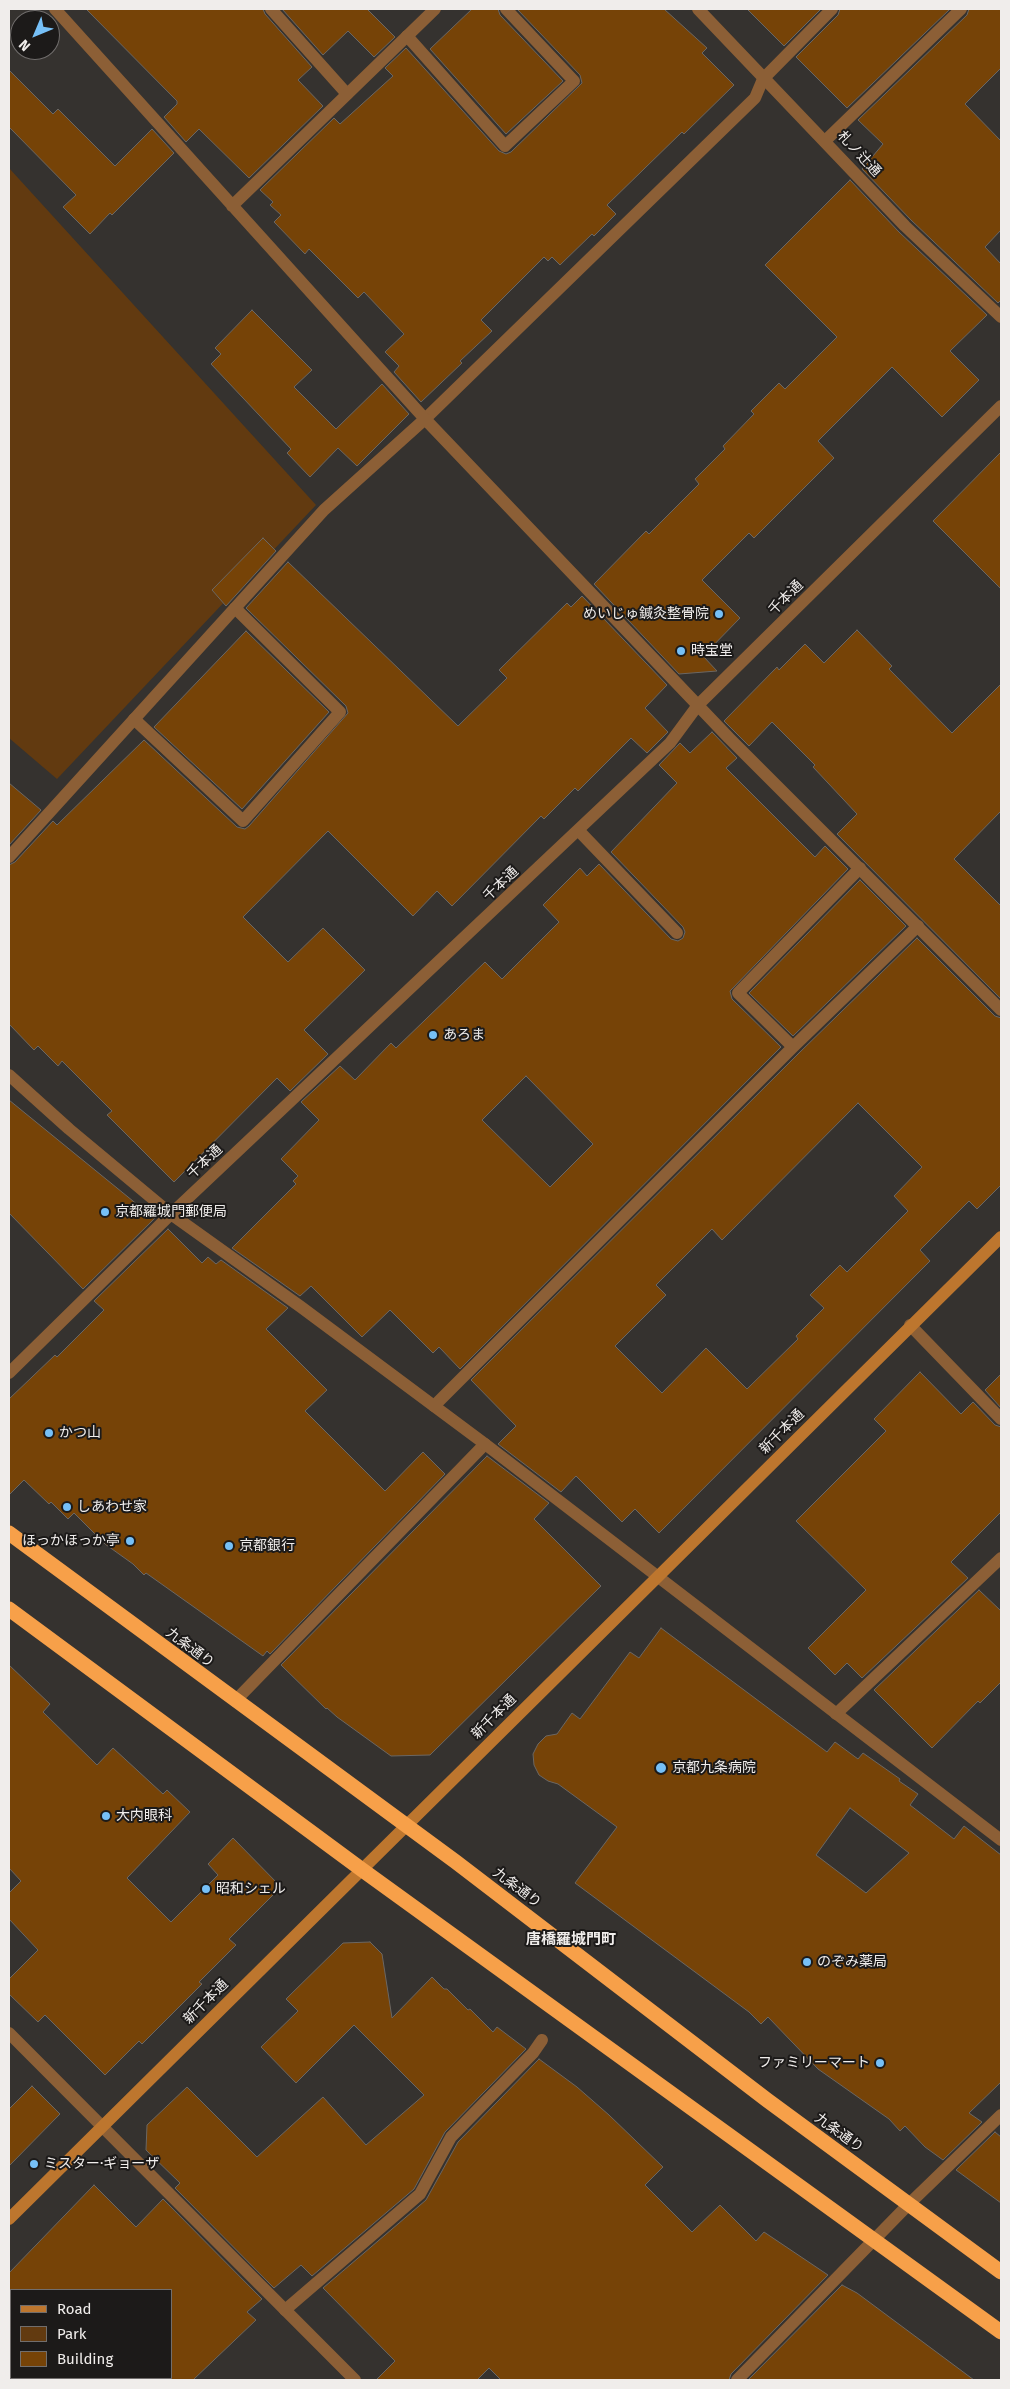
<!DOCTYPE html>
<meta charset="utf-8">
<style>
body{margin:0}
#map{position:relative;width:1010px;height:2389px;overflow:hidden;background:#35322f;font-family:"Fira Sans",sans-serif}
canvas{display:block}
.frame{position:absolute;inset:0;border:10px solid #f0edeb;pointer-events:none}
.legend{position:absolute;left:10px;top:2289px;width:162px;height:90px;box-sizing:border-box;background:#1c1a19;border:1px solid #716e6d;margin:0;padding:6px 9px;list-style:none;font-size:15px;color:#f0edeb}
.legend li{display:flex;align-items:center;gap:10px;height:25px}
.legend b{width:25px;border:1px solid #716e6d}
.north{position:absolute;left:10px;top:10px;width:50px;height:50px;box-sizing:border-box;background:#1c1a19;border:1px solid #716e6d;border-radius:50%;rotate:225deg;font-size:14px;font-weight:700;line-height:20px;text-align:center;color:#f0edeb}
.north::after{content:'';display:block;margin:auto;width:18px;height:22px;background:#76c0f7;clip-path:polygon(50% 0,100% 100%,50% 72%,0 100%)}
</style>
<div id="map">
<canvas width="1010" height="2389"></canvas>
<div class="frame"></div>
<ul class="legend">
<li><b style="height:6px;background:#bd762e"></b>Road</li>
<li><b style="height:14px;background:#623a10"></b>Park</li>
<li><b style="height:14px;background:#764307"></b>Building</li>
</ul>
<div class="north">N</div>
</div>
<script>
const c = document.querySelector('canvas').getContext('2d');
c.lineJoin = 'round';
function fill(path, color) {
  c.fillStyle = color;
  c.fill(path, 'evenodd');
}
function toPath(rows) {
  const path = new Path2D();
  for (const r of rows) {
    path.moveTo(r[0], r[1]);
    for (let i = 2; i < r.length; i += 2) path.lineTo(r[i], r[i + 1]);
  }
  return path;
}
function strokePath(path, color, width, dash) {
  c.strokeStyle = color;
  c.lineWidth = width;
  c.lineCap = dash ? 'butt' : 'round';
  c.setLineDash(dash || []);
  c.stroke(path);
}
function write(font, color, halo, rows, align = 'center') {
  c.font = font + ' "Fira Sans","Noto Sans JP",sans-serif';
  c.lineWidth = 4;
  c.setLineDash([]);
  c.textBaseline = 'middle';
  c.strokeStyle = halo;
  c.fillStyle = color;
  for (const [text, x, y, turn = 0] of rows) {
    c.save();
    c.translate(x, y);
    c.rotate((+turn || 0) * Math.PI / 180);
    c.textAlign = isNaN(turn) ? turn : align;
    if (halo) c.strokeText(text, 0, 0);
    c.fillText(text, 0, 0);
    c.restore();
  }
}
const green = toPath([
 [9,168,316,505,57,779,9,738]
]);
const building = toPath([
 [86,9,263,9,265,14,312,67,298,80,323,106,249,178,199,129,186,142,164,117,177,104,177,101,86,9],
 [282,9,369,9,368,10,395,37,374,57,348,31,323,55,282,9],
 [472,9,498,9,500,15,563,81,506,134,430,49,472,9],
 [517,9,664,9,707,48,702,53,734,85,684,134,682,132,607,205,616,214,594,236,592,234,560,265,552,257,548,261,544,257,481,320,492,331,460,361,462,363,421,402,394,372,399,366,385,352,404,334,364,292,358,298,309,249,305,254,274,222,281,215,270,205,273,202,260,190,334,118,340,124,393,76,385,68,406,48,499,151,506,154,511,152,582,83,580,75,517,9],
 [747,9,821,9,784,46,747,9],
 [840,9,950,9,847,108,796,57,838,15,840,9],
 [969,9,1001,9,1001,68,965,104,1001,141,1001,230,985,247,1001,264,1001,300,998,303,911,220,862,169,883,144,858,120,967,15,969,9],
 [9,70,53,114,58,109,115,166,152,129,174,153,112,215,110,213,90,234,63,207,76,195,9,127,9,70],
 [850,180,899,232,987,315,950,351,979,380,942,417,892,367,818,441,834,458,754,538,749,533,702,580,740,618,703,656,717,671,679,674,594,584,646,531,649,534,699,484,695,479,725,449,723,446,754,414,751,411,779,383,785,389,837,337,765,265,850,180],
 [252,310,312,370,294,387,336,429,382,384,409,414,357,466,338,448,310,477,287,453,291,449,211,364,221,354,215,348,252,310],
 [1001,452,1001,589,933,521,1001,452],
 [263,538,276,551,226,606,212,590,263,538],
 [288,562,458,726,507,678,499,670,567,603,571,607,582,596,667,685,645,708,668,732,647,753,631,738,578,791,575,788,544,819,541,816,452,906,437,891,413,916,328,831,243,917,288,962,323,928,365,970,304,1030,328,1054,290,1091,277,1078,174,1182,107,1115,112,1111,62,1061,58,1066,38,1046,34,1050,9,1024,9,865,15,862,53,821,57,825,144,740,237,827,245,829,249,826,348,713,346,706,246,608,288,562],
 [857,630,892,666,889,669,952,733,1001,684,1001,811,954,859,1001,906,1001,999,837,834,857,814,813,767,815,765,772,722,749,746,724,721,777,667,779,670,805,644,824,663,857,630],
 [246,631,329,712,242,809,154,727,246,631],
 [712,732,737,758,726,768,815,857,825,846,848,869,730,991,732,999,781,1047,460,1369,439,1347,433,1353,390,1310,362,1337,311,1286,300,1296,232,1248,296,1184,293,1181,298,1176,281,1159,319,1120,301,1102,340,1066,355,1080,391,1043,396,1048,485,962,502,979,559,922,543,905,580,868,587,876,599,864,671,939,678,941,683,938,685,932,683,927,611,852,677,783,659,765,680,743,690,753,712,732],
 [526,1076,593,1144,550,1187,482,1120,526,1076],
 [9,783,41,810,9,845,9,783],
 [860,880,906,926,793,1036,749,993,860,880],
 [917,938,995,1016,1001,1018,1001,1185,977,1209,969,1201,920,1250,930,1261,659,1533,635,1509,622,1522,576,1476,561,1492,498,1444,516,1426,471,1380,799,1053,917,938],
 [858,1103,922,1167,894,1196,908,1211,847,1272,840,1265,810,1295,824,1308,796,1336,798,1339,747,1389,706,1348,662,1393,615,1346,666,1295,656,1285,712,1229,722,1240,858,1103],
 [9,1100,144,1210,146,1207,156,1217,83,1289,9,1213,9,1100],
 [168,1229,202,1263,208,1257,216,1264,221,1260,288,1308,266,1329,327,1390,305,1411,385,1491,423,1452,445,1474,270,1654,267,1651,263,1656,146,1573,144,1575,133,1564,105,1544,74,1513,68,1519,51,1502,49,1504,24,1480,9,1495,9,1399,55,1355,57,1357,104,1310,94,1301,168,1229],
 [920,1372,961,1414,973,1402,995,1425,1001,1427,1001,1512,951,1562,968,1578,862,1678,847,1663,835,1675,808,1648,866,1590,796,1521,886,1431,874,1419,920,1372],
 [1001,1374,1001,1408,985,1390,1001,1374],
 [487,1456,549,1503,534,1519,601,1586,430,1755,391,1756,337,1717,327,1708,326,1709,281,1665,487,1456],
 [979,1590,1001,1611,1001,1682,980,1703,978,1701,932,1748,874,1690,979,1590],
 [661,1628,827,1752,835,1742,858,1759,863,1753,900,1779,899,1781,918,1794,910,1805,954,1839,964,1826,1001,1855,1001,2082,969,2113,982,2122,943,2160,925,2147,905,2126,900,2131,889,2119,818,2069,768,2017,761,2024,749,2012,575,1883,617,1827,558,1784,548,1781,539,1775,534,1765,533,1754,538,1744,546,1736,557,1734,572,1713,580,1719,630,1652,639,1658,661,1628],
 [850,1808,909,1853,866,1893,816,1855,850,1808],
 [9,1665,50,1704,43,1712,97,1765,113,1748,163,1794,167,1790,190,1812,127,1878,171,1922,218,1875,208,1864,233,1838,281,1887,229,1939,236,1945,199,1982,202,1984,142,2044,139,2041,105,2075,45,2015,38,2022,9,1994,9,1979,38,1950,9,1919,9,1893,21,1881,9,1868,9,1665],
 [370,1942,382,1954,392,2018,432,1977,444,1989,447,1989,468,2010,470,2009,493,2032,497,2027,526,2049,445,2132,414,2189,312,2276,301,2265,274,2288,175,2188,180,2183,146,2150,147,2125,187,2087,257,2157,323,2097,366,2145,424,2095,354,2025,296,2083,261,2047,298,2011,286,1999,343,1943,370,1942],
 [539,2059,577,2087,609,2115,663,2167,645,2185,692,2232,720,2205,756,2241,764,2232,828,2275,731,2374,729,2380,501,2380,489,2368,477,2380,376,2380,395,2361,323,2288,426,2200,458,2142,539,2059],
 [32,2086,60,2114,9,2166,9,2109,32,2086],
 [995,2132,1001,2137,1001,2203,956,2170,995,2132],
 [94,2185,136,2227,163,2199,262,2299,247,2312,256,2320,193,2380,171,2380,171,2290,9,2290,9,2273,94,2185],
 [842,2285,857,2293,974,2380,748,2380,842,2285]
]);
const lane = toPath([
 [271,9,347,94],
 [407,36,505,146,574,81,506,9],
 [826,140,961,9],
 [425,419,755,98,763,79,832,9],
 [134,719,243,821,340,712,235,608],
 [579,831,677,933],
 [793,1047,738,993,860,868],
 [434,1406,793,1047,918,926],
 [235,1701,485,1444],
 [836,1714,1001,1558],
 [9,2304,11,2307],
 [285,2310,420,2194,451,2137,533,2053,542,2040],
 [86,2378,89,2380]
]);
const street = toPath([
 [55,9,425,419,729,738,1001,1010],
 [698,9,905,226,1001,317],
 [232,206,435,9],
 [9,857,324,510,425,419],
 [9,1075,69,1129,171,1214,301,1307,485,1444,1001,1840],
 [910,1325,1001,1419],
 [9,1373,171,1214,670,743,698,705,1001,406],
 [9,2033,355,2380],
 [737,2380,908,2205,1001,2115]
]);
const secondary = toPath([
 [9,2219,1001,1237]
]);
const highway = toPath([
 [9,1533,456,1862,767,2100,1001,2272],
 [9,1609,361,1869,1001,2332]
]);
const markers = [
 [719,614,5,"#76c0f7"],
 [681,651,5,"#76c0f7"],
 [433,1035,5,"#76c0f7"],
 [105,1212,5,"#76c0f7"],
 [49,1433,5,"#76c0f7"],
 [67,1507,5,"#76c0f7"],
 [130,1541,5,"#76c0f7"],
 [229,1546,5,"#76c0f7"],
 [661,1768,6,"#76c0f7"],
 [106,1816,5,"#76c0f7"],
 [206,1889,5,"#76c0f7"],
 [807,1962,5,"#76c0f7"],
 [880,2063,5,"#76c0f7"],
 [34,2164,5,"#76c0f7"]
];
const streetNames = [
 ["札ノ辻通",859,154,47],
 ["千本通",786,598,-45],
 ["千本通",501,884,-43],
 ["千本通",205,1162,-43],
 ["新千本通",782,1432,-45],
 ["九条通り",190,1648,37],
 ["新千本通",494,1717,-45],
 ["九条通り",517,1888,37],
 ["新千本通",206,2002,-45],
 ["九条通り",839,2133,36]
];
const poiNames = [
 ["めいじゅ鍼灸整骨院",709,614,"right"],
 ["時宝堂",691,651],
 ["あろま",443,1035],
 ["京都羅城門郵便局",115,1212],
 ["かつ山",59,1433],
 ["しあわせ家",77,1507],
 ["ほっかほっか亭",120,1541,"right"],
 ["京都銀行",239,1546],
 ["京都九条病院",672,1768],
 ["大内眼科",116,1816],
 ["昭和シェル",216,1889],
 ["のぞみ薬局",817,1962],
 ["ファミリーマート",870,2063,"right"],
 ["ミスター·ギョーザ",44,2164]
];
const neighbourhoodNames = [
 ["唐橋羅城門町",571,1940]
];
fill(green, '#623a10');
fill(building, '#764307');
strokePath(building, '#6b6763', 1);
strokePath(lane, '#8c5f36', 12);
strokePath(street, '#8c5f36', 12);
strokePath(secondary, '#bd762e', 12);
strokePath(highway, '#f7a049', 15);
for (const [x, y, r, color] of markers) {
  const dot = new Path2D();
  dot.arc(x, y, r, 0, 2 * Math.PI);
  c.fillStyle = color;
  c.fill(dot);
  strokePath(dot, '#1c1a19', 2);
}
write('14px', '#f0edeb', '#1c1a19', streetNames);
write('14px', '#f0edeb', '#1c1a19', poiNames, 'left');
write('bold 15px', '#f0edeb', '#1c1a19', neighbourhoodNames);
</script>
